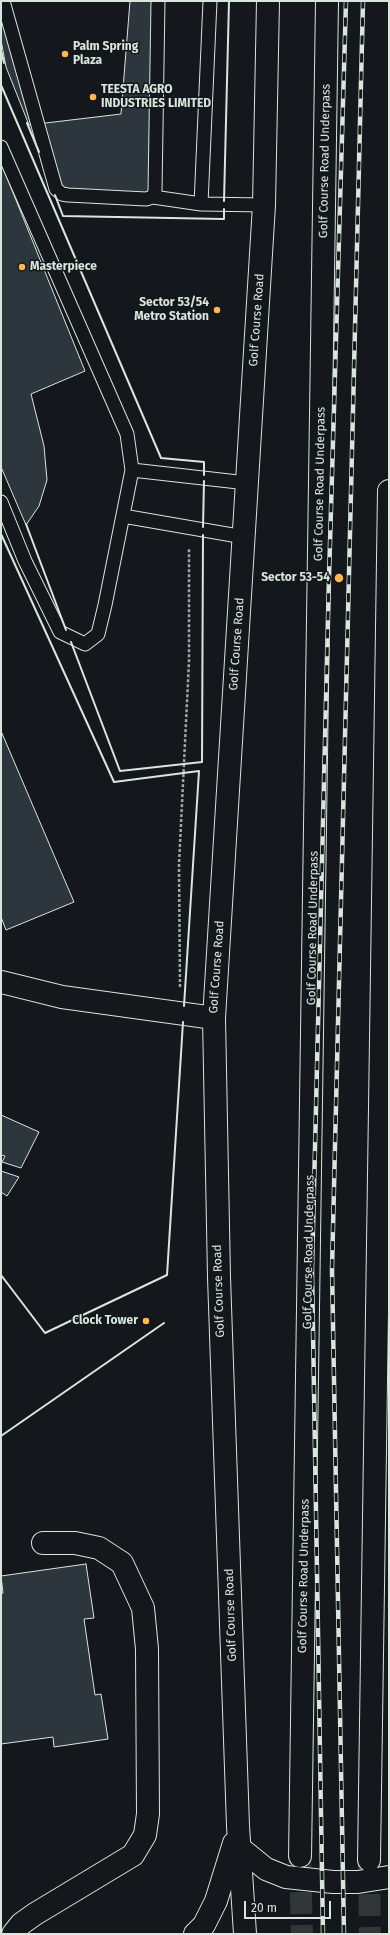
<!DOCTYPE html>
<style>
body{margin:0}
#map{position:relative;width:390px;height:1935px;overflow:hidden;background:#14181c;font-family:"Fira Sans",sans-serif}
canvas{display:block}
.frame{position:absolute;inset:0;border:2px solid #d8e6dc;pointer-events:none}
.scale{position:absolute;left:244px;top:1901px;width:87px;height:18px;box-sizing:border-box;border:2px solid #d8e6dc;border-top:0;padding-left:5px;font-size:12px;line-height:14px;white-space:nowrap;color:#d8e6dc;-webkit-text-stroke:3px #14181c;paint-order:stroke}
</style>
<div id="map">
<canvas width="390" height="1935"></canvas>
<div class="frame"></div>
<div class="scale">20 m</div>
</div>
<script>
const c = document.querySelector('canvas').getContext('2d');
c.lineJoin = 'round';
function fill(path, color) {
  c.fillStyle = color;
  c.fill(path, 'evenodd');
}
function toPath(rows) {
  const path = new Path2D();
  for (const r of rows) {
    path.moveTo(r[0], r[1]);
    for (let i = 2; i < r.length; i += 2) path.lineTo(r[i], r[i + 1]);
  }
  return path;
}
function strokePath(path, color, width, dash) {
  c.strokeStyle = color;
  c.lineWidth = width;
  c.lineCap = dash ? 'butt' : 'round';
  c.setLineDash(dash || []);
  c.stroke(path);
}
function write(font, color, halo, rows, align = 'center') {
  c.font = font + ' "Fira Sans",sans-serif';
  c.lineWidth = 3;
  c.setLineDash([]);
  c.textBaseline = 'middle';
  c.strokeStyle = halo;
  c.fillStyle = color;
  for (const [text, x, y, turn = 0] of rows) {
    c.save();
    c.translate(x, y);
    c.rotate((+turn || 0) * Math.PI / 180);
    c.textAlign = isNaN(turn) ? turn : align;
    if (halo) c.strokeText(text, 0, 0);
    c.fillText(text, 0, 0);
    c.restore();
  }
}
const building = toPath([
 [1,1,130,1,121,114,29,125,6,67,1,40,1,1],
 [4,1,154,1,150,197,61,193,4,1],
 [1,163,85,371,31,394,44,446,47,480,39,506,26,525,1,467,1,163],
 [1,731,74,902,6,930,1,917,1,731],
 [1,1115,39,1132,21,1168,2,1162,5,1156,1,1155,1,1115],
 [1,1171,19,1177,7,1196,1,1192,1,1171],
 [86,1564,94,1618,84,1619,95,1695,101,1694,108,1739,54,1747,53,1737,1,1744,1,1594,3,1593,1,1576,86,1564]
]);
const secondaryTunnel = toPath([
 [300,1859,302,1934],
 [369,1861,370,1934]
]);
const path = toPath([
 [180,987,179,865,189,661,189,548]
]);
const lane = toPath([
 [3,1,56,189,62,194,68,195,146,199,153,197,155,191,158,1],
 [210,1,201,204,264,205],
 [1,147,127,434,132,470,105,605,98,634,85,644,60,632,25,561,1,502],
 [153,197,201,204],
 [132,470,247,483],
 [123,516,244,537]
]);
const street = toPath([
 [1,982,62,997,214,1018],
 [13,1934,21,1924,35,1914,133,1855,145,1835,148,1814,147,1649,143,1608,122,1563,99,1548,75,1543,43,1543]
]);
const secondary = toPath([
 [240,1848,266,1869,286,1877,333,1882,358,1882,389,1877],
 [300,1856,327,1],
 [369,1860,389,491],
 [195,1934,204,1925,216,1901,234,1843],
 [245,1934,238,1826,219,1277,214,1018,264,205,268,1]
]);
const rail = toPath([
 [323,1934,312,1270,329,577,346,1],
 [344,1934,332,1269,363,1]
]);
const wall = toPath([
 [1,50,4,63],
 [1,85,161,458,204,462,204,475],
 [27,123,39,152],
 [55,195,63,216,224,219,224,209],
 [224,201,229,1],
 [26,524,66,630],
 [203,527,204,481],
 [1,534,114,782,199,771,184,1006],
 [71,642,120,771,202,762,203,535],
 [1,1275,45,1333,167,1275,183,1022],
 [1,1436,164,1323]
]);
const markers = [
 [65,54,4,"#ffb74d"],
 [93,97,4,"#ffb74d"],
 [22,267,4,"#ffb74d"],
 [217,310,4,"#ffb74d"],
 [339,578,5,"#ffb74d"],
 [146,1321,4,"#ffb74d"]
];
const poiNames = [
 ["Palm Spring",73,47],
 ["Plaza",73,61],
 ["TEESTA AGRO",101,90],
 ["INDUSTRIES LIMITED",101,104],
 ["Masterpiece",30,267],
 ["Sector 53/54",209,303,"right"],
 ["Metro Station",209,317,"right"],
 ["Sector 53-54",330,578,"right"],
 ["Clock Tower",138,1321,"right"]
];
const streetNames = [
 ["Golf Course Road Underpass",325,161,-89],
 ["Golf Course Road",257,320,-86],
 ["Golf Course Road Underpass",320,484,-89],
 ["Golf Course Road",237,644,-86],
 ["Golf Course Road Underpass",313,928,-89],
 ["Golf Course Road",217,967,-86],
 ["Golf Course Road Underpass",309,1252,-89],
 ["Golf Course Road",219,1291,-92],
 ["Golf Course Road Underpass",304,1576,-89],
 ["Golf Course Road",231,1615,-92]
];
fill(building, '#2c363c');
strokePath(building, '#d8e6dc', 1);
strokePath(secondaryTunnel, '#313739', 22, [22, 11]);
strokePath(lane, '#d8e6dc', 15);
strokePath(street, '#d8e6dc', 24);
strokePath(secondary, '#d8e6dc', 24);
strokePath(path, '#9da8a2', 2.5, [3, 2]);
strokePath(lane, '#14181c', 13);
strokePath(street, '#14181c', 22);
strokePath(secondary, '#14181c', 22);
strokePath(rail, '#d8e6dc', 4.5);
strokePath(rail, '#14181c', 3, [9]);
strokePath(wall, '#d8e6dc', 2);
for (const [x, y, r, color] of markers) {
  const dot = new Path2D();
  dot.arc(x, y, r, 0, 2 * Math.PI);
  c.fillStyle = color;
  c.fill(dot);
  strokePath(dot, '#14181c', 1.5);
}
write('bold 12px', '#d8e6dc', '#14181c', poiNames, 'left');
write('12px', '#d8e6dc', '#14181c', streetNames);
</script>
